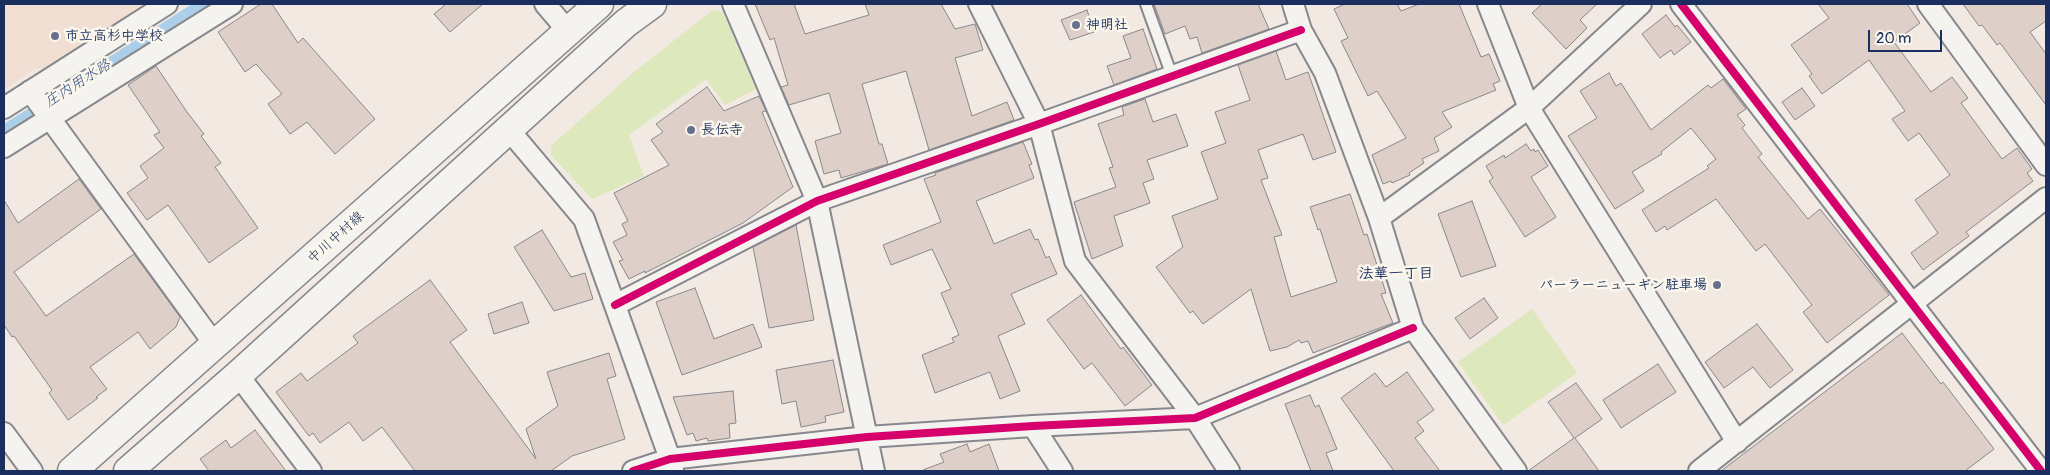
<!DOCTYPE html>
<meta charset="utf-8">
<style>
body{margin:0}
#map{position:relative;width:2050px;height:475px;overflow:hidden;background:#f1e9e2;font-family:Pangolin,sans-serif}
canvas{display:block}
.frame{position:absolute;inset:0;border:5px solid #1b2f5e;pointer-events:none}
.scale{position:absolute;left:1868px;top:30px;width:74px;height:22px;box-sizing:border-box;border:2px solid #1b2f5e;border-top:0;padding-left:6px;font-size:15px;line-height:18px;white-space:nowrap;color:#1b2f5e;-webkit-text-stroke:4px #fbf7ec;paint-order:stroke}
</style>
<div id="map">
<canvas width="2050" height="475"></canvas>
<div class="frame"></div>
<div class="scale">20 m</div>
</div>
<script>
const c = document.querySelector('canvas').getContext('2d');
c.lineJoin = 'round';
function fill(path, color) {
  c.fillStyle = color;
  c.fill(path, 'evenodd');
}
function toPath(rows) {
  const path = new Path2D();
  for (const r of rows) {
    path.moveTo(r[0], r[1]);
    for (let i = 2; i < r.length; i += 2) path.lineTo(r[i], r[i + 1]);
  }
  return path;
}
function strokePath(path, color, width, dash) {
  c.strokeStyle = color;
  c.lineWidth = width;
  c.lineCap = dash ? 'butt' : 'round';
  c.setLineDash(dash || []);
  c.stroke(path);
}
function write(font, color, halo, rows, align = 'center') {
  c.font = font + ' Pangolin,"Klee One",sans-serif';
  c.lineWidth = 5;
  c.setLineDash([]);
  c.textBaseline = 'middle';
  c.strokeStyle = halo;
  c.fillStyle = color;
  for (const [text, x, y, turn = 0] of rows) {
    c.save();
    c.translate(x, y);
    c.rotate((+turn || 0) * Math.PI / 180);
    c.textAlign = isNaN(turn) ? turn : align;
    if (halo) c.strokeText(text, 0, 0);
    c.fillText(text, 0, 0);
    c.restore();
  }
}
const built = toPath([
 [4,4,155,4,50,72,36,68,4,90]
]);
const green = toPath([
 [713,10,723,12,756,89,725,105,706,79,629,135,644,176,592,199,551,155,551,146,634,72],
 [1532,309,1577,373,1503,425,1458,362]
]);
const water = toPath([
 [192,4,214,4,4,138,4,124]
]);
const building = toPath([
 [261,4,272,4,298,43,303,38,375,119,335,154,307,122,290,134,268,104,282,94,256,64,245,72,218,32,261,4],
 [446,4,483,4,450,32,434,14,446,4],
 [755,4,794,4,805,34,869,15,865,4,941,4,955,29,975,24,983,50,955,58,972,116,1007,102,1014,120,929,150,906,71,862,84,879,144,882,144,888,164,841,178,839,170,824,174,815,141,841,133,829,93,789,105,781,87,788,85,774,38,770,40,755,4],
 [1154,4,1258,4,1269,29,1202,53,1197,37,1190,39,1185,26,1165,34,1154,4],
 [1345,4,1397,4,1401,11,1419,4,1459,4,1481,57,1489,54,1500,81,1493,84,1496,90,1442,112,1452,127,1434,138,1439,151,1422,159,1424,163,1409,173,1410,175,1392,183,1391,181,1383,184,1372,155,1406,138,1377,91,1368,96,1341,41,1348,38,1334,9,1345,4],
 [1542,4,1597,4,1580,20,1587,28,1566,49,1532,13,1542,4],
 [1818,4,1907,4,1920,23,1894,42,1931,92,1952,77,1968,98,1961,103,2002,159,2017,148,2032,169,2027,173,2033,181,1966,232,1969,236,1923,270,1911,253,1938,233,1915,200,1950,175,1919,133,1908,141,1892,119,1905,111,1869,60,1822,94,1809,76,1812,74,1791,45,1829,18,1818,4],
 [1963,4,2046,4,2046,21,2030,32,2046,54,2046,105,2000,43,1997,45,1982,25,1979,26,1963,4],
 [1087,10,1094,32,1070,40,1061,20,1087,10],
 [1666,15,1675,27,1677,25,1691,42,1674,55,1671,50,1660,58,1642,34,1666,15],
 [1143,29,1157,69,1114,85,1107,66,1131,58,1123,36,1143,29],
 [1276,51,1286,80,1308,72,1336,152,1313,160,1303,134,1258,150,1268,178,1261,180,1282,235,1274,237,1291,297,1337,282,1320,229,1318,230,1310,207,1350,194,1364,235,1367,234,1386,293,1381,294,1393,323,1313,353,1308,341,1301,343,1299,340,1287,347,1270,351,1251,289,1203,324,1193,311,1190,313,1156,267,1183,247,1172,216,1218,199,1201,152,1226,143,1215,112,1250,100,1238,65,1276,51],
 [156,66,187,112,204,134,201,136,221,163,215,167,258,228,209,263,168,205,147,220,127,193,148,178,140,166,164,148,154,135,160,132,128,85,156,66],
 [1609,73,1616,86,1621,83,1651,130,1708,85,1711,88,1723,79,1746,109,1737,115,1745,125,1742,128,1762,154,1758,157,1808,219,1820,209,1889,295,1827,343,1803,312,1812,305,1765,244,1756,251,1716,199,1667,230,1665,226,1656,232,1642,210,1709,168,1707,166,1716,159,1691,128,1661,152,1662,154,1632,172,1644,191,1615,209,1568,136,1597,118,1580,91,1609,73],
 [707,87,724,111,759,96,766,111,762,112,793,187,743,223,645,273,645,271,629,279,619,261,623,260,613,242,627,235,622,224,628,221,614,193,669,165,651,140,663,132,656,124,707,87],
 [1802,88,1815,106,1795,120,1782,102,1802,88],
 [1145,99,1153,122,1176,114,1188,146,1147,160,1154,179,1143,183,1150,203,1114,216,1123,246,1092,259,1074,202,1116,187,1109,168,1113,167,1098,124,1124,115,1122,107,1145,99],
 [1023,142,1032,164,1029,165,1034,178,976,201,994,244,1030,229,1035,240,1038,239,1046,258,1049,256,1057,274,1011,294,1025,324,998,336,1020,391,1000,399,990,372,935,393,922,355,954,342,952,338,959,335,941,293,951,289,932,249,891,265,883,245,941,222,924,179,936,175,935,173,1023,142],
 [1526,144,1531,151,1534,149,1535,152,1538,150,1548,166,1531,177,1556,217,1525,237,1489,181,1493,178,1486,166,1504,155,1505,158,1526,144],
 [79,179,101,209,14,272,46,316,134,254,180,317,176,327,150,349,138,332,90,367,107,389,96,397,98,398,68,420,49,393,52,390,14,336,12,337,4,325,4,200,18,223,79,179],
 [1472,201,1496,266,1461,277,1438,214,1472,201],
 [796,225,814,320,769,328,753,247,796,225],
 [542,230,571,277,585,273,593,299,554,311,514,247,542,230],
 [430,280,467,330,450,342,536,459,526,429,558,406,547,372,609,353,616,376,607,379,625,439,572,456,551,471,415,471,382,427,363,441,349,422,320,443,313,433,309,436,276,392,301,373,307,381,358,343,353,336,430,280],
 [695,288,714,339,753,324,762,347,682,375,656,302,695,288],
 [1081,295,1121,349,1123,347,1152,385,1125,406,1092,363,1084,369,1047,320,1081,295],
 [1484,298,1498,318,1470,339,1455,318,1484,298],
 [522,302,529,323,494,334,488,314,522,302],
 [1757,324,1793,370,1770,388,1753,367,1724,388,1705,362,1757,324],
 [1902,333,1941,384,1943,382,1994,449,1965,471,1721,471,1902,333],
 [833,360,844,412,825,416,826,422,801,427,796,401,782,404,776,370,833,360],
 [1658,364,1676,392,1621,428,1603,400,1658,364],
 [1407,372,1434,410,1417,422,1424,431,1415,438,1440,471,1394,471,1341,398,1375,373,1386,387,1407,372],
 [1576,383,1602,419,1575,438,1599,471,1528,471,1574,438,1548,402,1576,383],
 [733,391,736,423,729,424,730,438,708,441,707,438,696,441,693,433,687,435,673,397,733,391],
 [1310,395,1315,407,1319,405,1337,449,1326,453,1333,471,1311,471,1285,404,1310,395],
 [255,430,286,471,209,471,200,459,226,440,231,448,255,430],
 [967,444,970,452,989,444,999,471,923,471,923,470,944,462,940,454,967,444]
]);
const service = toPath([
 [1146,4,1172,76]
]);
const minor = toPath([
 [545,4,568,31],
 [733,4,817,201,874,471],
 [979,4,1039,124,1075,261,1195,418,1229,471],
 [1293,4,1301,30,1325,73,1379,218,1413,328,1516,471],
 [1488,4,1529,108,1737,442],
 [1681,4,2041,471],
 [1928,4,2046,165],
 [30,91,215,345],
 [4,108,167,4],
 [509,130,584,219,670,459,673,470],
 [4,147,232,4],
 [1379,218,1529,108,1641,4],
 [615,305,817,201,1039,124,1301,30],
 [238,375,311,471],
 [1033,426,1062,471],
 [4,433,32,471],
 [633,471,670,459,867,437,1033,426,1195,418,1413,328],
 [1699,471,2046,198]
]);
const secondary = toPath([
 [72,471,599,4],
 [128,471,238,375,626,23,652,4]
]);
const cycleway = toPath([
 [1681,4,2041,471],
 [615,305,817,201,1039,124,1301,30],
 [633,471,670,459,867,437,1033,426,1195,418,1413,328]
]);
const markers = [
 [1076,25,5,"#66708c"],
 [55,36,5,"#66708c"],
 [691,130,5,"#66708c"],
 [1717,285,5,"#66708c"]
];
const poiNames = [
 ["神明社",1086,25],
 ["市立高杉中学校",65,36],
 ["長伝寺",701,130],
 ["パーラーニューギン駐車場",1707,285,"right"]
];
const streetNames = [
 ["中川中村線",336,238,-42]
];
const waterNames = [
 ["庄内用水路",78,84,-33]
];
const neighbourhoodNames = [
 ["法華一丁目",1396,274]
];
fill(built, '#f2dfd4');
fill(green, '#dde8bc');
fill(water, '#accfe9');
fill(building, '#decfc9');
strokePath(building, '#87888d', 1);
strokePath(service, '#87888d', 14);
strokePath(minor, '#87888d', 24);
strokePath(secondary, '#87888d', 31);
strokePath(service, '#f5f3ef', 10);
strokePath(minor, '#f5f3ef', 20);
strokePath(secondary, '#f5f3ef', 28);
strokePath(cycleway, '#d6006c', 8);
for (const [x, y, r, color] of markers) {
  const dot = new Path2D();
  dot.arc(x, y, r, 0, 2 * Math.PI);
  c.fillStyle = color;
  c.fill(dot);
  strokePath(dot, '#fbf7ec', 2);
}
write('bold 14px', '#1b2f5e', '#fbf7ec', poiNames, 'left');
write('14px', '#1b2f5e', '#fbf7ec', streetNames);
write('italic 15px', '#385482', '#fbf7ec', waterNames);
write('bold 15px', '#1b2f5e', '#fbf7ec', neighbourhoodNames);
</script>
